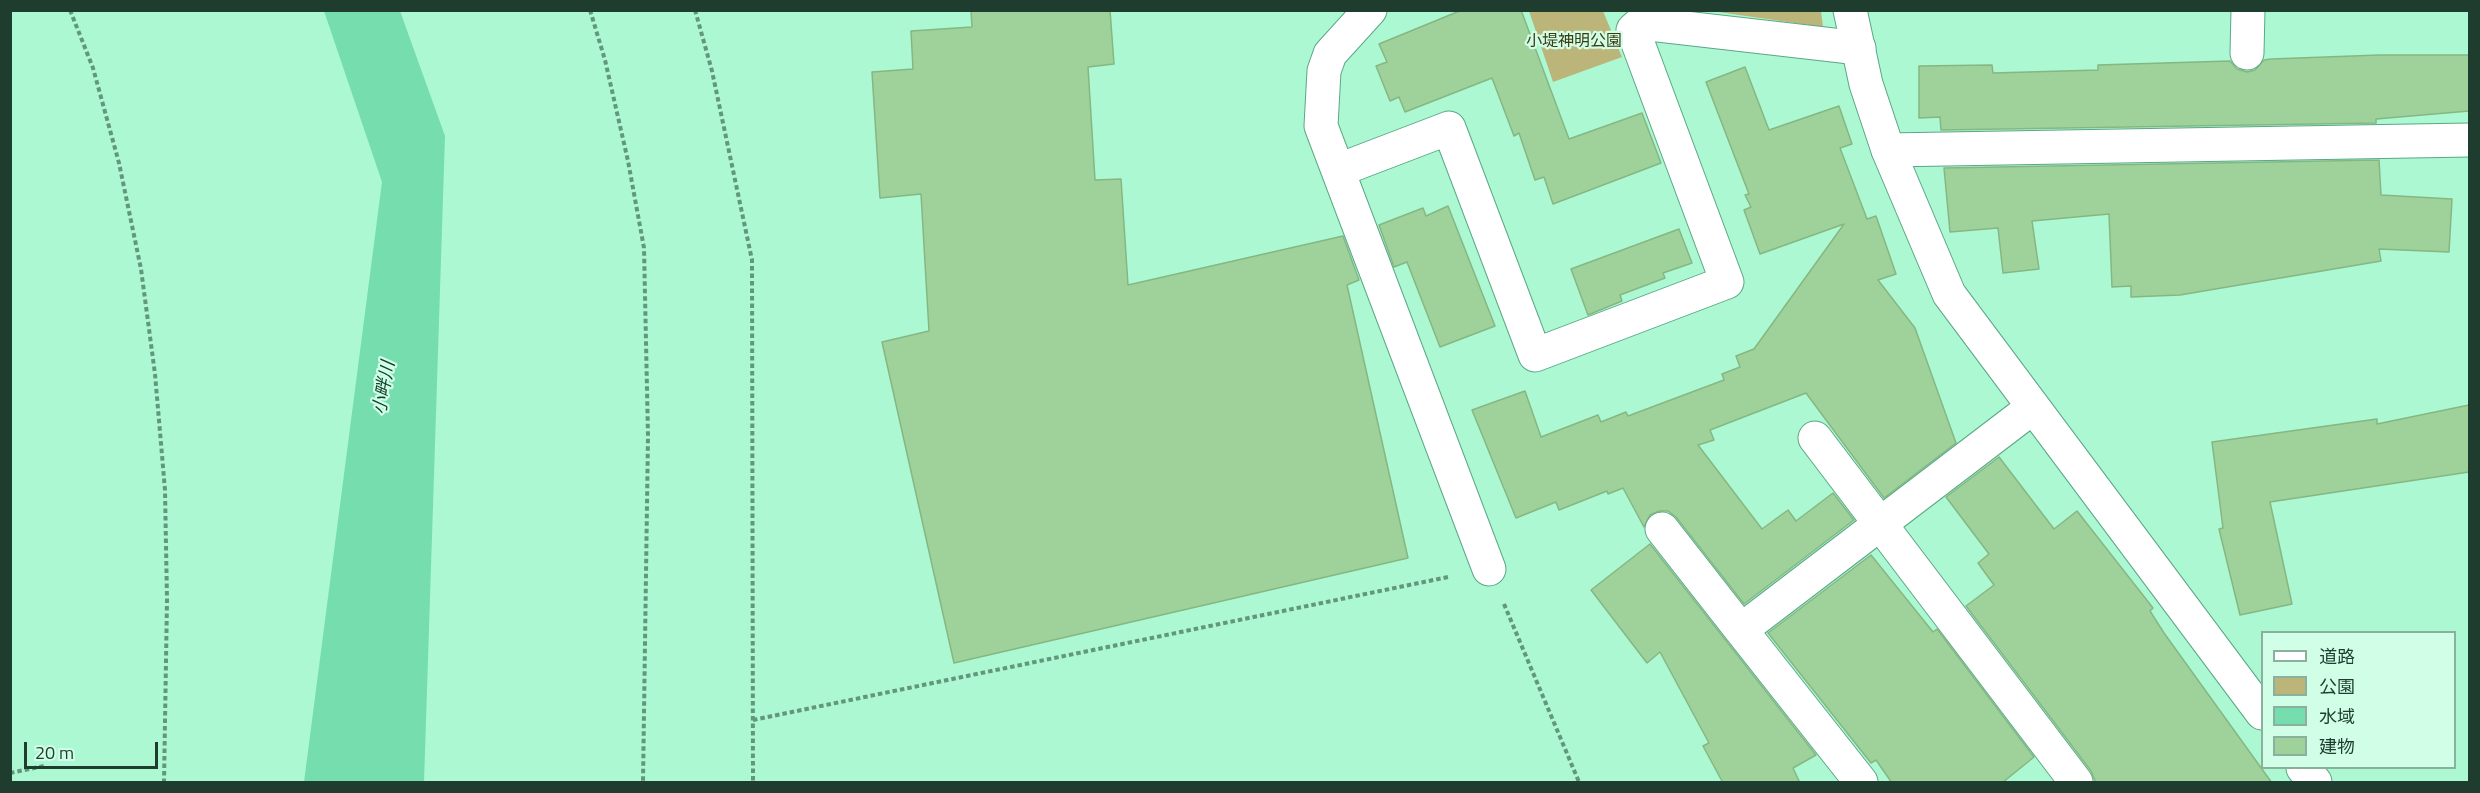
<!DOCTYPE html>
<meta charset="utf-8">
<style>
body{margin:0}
#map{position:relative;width:2480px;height:793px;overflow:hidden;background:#abf8d3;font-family:"Titillium Web","Noto Sans JP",sans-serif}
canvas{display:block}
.frame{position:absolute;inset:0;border:12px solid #1e3d2f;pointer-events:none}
.legend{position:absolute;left:2261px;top:631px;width:195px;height:138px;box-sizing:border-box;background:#d1fee7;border:2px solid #89b19d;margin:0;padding:8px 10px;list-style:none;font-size:18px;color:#1e3d2f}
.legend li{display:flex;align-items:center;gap:12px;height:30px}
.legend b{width:30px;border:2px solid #89b19d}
.scale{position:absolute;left:24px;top:742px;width:134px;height:27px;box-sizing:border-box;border:3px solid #1e3d2f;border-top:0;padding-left:8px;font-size:18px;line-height:21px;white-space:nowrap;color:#1e3d2f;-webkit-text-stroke:4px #d1fee7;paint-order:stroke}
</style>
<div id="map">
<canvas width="2480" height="793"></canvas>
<div class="frame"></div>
<ul class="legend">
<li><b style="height:8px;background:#fff"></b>道路</li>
<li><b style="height:16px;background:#bbb579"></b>公園</li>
<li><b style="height:16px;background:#75ddae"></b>水域</li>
<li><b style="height:16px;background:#9fd29b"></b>建物</li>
</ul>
<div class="scale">20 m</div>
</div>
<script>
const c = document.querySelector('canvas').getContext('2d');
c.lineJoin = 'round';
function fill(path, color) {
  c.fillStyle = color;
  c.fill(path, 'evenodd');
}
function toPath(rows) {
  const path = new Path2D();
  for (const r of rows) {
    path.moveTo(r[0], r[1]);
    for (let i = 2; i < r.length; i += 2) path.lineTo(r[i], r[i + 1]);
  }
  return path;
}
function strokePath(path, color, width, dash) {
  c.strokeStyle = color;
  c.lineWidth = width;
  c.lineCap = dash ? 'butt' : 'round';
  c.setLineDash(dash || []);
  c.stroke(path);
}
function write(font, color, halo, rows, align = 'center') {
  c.font = font + ' "Titillium Web","Noto Sans JP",sans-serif';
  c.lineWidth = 4.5;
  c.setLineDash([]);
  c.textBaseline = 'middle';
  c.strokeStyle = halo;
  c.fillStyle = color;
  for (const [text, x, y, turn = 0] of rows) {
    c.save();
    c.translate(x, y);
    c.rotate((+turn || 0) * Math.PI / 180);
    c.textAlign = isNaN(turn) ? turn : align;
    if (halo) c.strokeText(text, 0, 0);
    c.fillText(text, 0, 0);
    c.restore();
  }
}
const green = toPath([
 [1529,11,1603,11,1622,57,1553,82],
 [1711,11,1821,11,1823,27]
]);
const water = toPath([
 [324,11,400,11,445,136,424,782,304,782,382,182]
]);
const building = toPath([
 [971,10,1110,10,1114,64,1088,67,1095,180,1121,179,1128,285,1343,236,1359,280,1347,285,1408,558,954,663,882,342,929,331,921,194,880,198,872,72,913,69,911,31,972,27,971,10],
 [1462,10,1521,10,1569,139,1642,113,1661,163,1553,204,1544,177,1535,180,1519,133,1514,136,1492,78,1405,112,1399,97,1390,101,1376,66,1387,62,1379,44,1462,10],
 [2380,55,2469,55,2469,111,2376,119,2376,123,1941,130,1940,117,1919,118,1919,66,1992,65,1993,73,2098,70,2098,65,2230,61,2237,69,2247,72,2255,70,2264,60,2271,59,2380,55],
 [1745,67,1769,130,1839,106,1852,144,1840,148,1867,219,1876,216,1896,274,1878,280,1915,328,1956,443,1884,498,1806,393,1710,430,1714,440,1698,445,1762,529,1788,510,1796,521,1833,493,1854,520,1744,604,1676,517,1668,511,1659,511,1650,515,1644,527,1623,488,1608,494,1607,491,1559,510,1556,502,1516,518,1472,410,1525,391,1541,437,1598,415,1601,422,1626,412,1628,416,1724,380,1722,374,1740,367,1736,356,1754,349,1844,224,1760,254,1744,210,1751,207,1745,195,1749,194,1706,82,1745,67],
 [2379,160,2381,195,2452,199,2449,252,2379,249,2381,261,2180,295,2131,297,2131,286,2112,287,2109,214,2032,221,2039,269,2003,273,1998,228,1950,232,1944,168,2379,160],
 [1448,206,1495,326,1440,347,1407,262,1394,267,1379,225,1423,208,1426,216,1448,206],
 [1679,229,1692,263,1663,273,1665,278,1620,295,1622,301,1588,315,1571,269,1679,229],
 [2469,405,2469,472,2270,502,2292,604,2240,615,2219,529,2223,528,2212,442,2377,419,2377,424,2469,405],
 [1999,457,2054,529,2077,511,2153,608,2150,611,2164,633,2272,783,2096,783,2091,771,1966,606,1994,585,1978,563,1989,554,1946,497,1999,457],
 [1650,544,1816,755,1793,768,1800,783,1723,783,1703,746,1709,743,1660,652,1647,663,1591,590,1650,544],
 [1871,555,1933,632,1937,629,2034,757,2002,783,1892,783,1876,760,1871,763,1768,633,1871,555]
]);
const path = toPath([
 [70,10,93,68,119,163,141,269,155,374,165,490,167,600,164,782],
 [590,10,605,60,628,161,644,248,648,436,643,782],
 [695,10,712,71,752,260,753,782],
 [1504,604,1579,782],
 [753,720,1448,577],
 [10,773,44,766]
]);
const minor = toPath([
 [1370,10,1330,54,1324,71,1321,126,1489,569],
 [2247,53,2248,10],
 [1888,150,2470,140],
 [1339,170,1449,128,1535,355,1727,282,1633,30,1641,23,1859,48],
 [1815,438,2076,782],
 [1662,529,1741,630],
 [1861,782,1741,630,2032,408]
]);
const tertiary = toPath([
 [1850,10,1866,84,1888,150,1949,294,2262,713],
 [2303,768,2315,782]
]);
const parkNames = [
 ["小堤神明公園",1574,42]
];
const waterNames = [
 ["小畔川",385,388,-80]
];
fill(green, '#bbb579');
fill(water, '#75ddae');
fill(building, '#9fd29b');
strokePath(building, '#85b782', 1.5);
strokePath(minor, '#5ba785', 35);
strokePath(tertiary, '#5ba785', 35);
strokePath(path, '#62977e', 4, [4.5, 3]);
strokePath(minor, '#fff', 33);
strokePath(tertiary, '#fff', 33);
write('16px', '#3e3a10', '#d1fee7', parkNames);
write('italic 18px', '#103e2b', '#d1fee7', waterNames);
</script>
